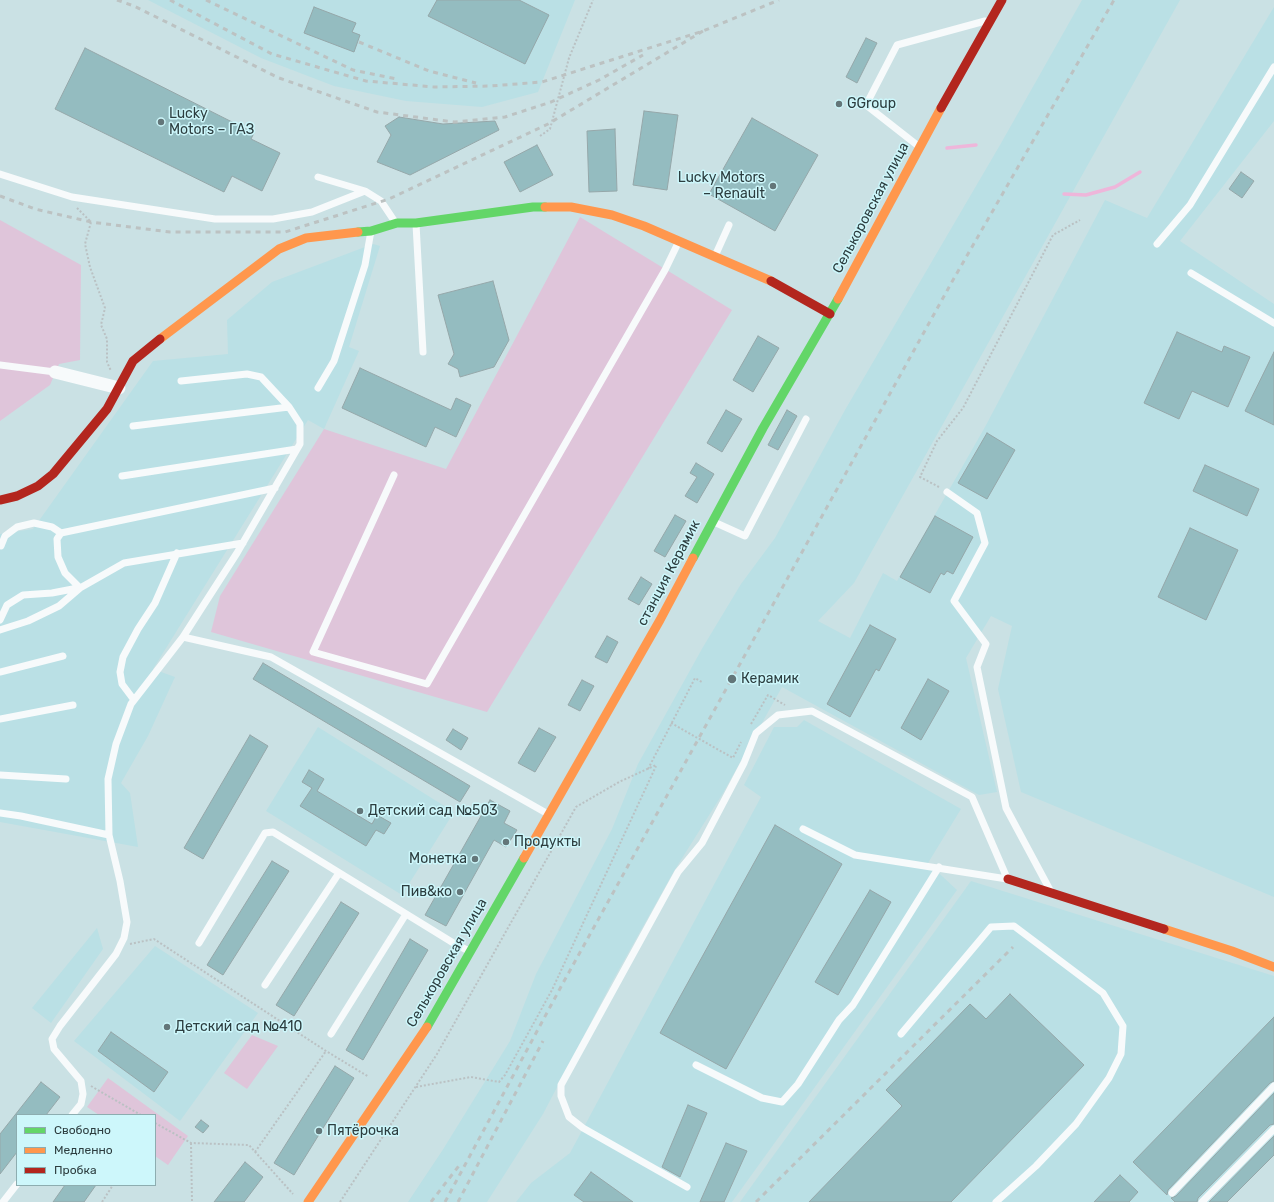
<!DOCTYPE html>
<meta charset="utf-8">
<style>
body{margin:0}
#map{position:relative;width:1274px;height:1202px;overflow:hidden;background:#cae1e4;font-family:Rubik,sans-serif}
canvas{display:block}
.legend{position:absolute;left:16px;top:1114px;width:140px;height:72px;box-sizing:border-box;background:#cdf7fb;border:1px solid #8dadb0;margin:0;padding:5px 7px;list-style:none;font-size:12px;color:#2c3d3f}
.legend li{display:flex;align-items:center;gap:8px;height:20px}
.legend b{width:20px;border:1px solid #8dadb0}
</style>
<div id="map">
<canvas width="1274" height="1202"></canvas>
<ul class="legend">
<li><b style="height:5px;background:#63d668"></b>Свободно</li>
<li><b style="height:5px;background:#ff974d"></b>Медленно</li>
<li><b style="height:5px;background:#b3261e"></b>Пробка</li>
</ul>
</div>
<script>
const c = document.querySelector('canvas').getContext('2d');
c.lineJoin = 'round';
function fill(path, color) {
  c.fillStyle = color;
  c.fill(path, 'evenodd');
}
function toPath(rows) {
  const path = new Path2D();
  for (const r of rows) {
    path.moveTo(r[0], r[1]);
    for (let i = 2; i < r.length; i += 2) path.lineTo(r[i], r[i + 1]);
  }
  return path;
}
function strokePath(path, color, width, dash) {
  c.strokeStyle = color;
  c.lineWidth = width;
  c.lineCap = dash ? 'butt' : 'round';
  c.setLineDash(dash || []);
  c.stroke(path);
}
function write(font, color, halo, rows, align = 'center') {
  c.font = font + ' Rubik,sans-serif';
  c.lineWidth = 3;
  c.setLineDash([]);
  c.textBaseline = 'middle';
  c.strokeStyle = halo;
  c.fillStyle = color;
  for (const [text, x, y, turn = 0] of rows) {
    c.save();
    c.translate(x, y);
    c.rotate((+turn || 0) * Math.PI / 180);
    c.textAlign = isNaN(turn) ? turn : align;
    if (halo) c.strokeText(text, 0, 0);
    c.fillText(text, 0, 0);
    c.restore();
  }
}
const built = toPath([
 [148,0,575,0,538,92,482,107,406,101,334,86,261,58],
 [1082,0,1180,0,854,583,818,621,850,638,883,573,897,581,985,427,1105,200,1147,218,1274,7,1274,121,1180,241,1274,304,1274,897,1021,792,998,689,1012,626,991,616,966,658,997,792,979,795,782,687,723,793,674,871,613,980,543,1114,487,1202,408,1202,442,1151,510,1041,536,974,612,829,638,764,703,647,741,584,775,538,845,410,1000,145],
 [373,244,380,246,349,347,359,351,324,429,308,420,153,669,175,677,148,736,121,783,130,793,138,847,0,822,0,534,33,529,153,361,228,354,227,320,272,282],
 [804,720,961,809,928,863,957,890,732,1202,516,1202,531,1183,570,1153,761,797,744,785,774,727,797,727],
 [318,727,454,812,402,895,266,811],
 [971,881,1274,976,1274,1155,1227,1202,740,1202],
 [97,928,103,949,51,1023,32,1008],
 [155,946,258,1013,180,1121,74,1041]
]);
const green = toPath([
 [580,217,732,310,487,712,211,632,220,596,324,429,446,469],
 [0,220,81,265,80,360,59,364,50,385,0,421],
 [252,1035,278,1046,247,1089,224,1073],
 [108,1078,188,1136,168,1165,155,1156,155,1115,99,1115,87,1107]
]);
const stream = toPath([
 [947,148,976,145],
 [1064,194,1086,195,1115,187,1140,172]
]);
const building = toPath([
 [437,0,519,0,549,15,525,64,428,16,437,0],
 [314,7,356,23,352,32,360,35,354,52,304,33,314,7],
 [866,38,877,43,857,83,846,77,866,38],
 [85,48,254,133,251,139,280,153,262,191,232,176,224,192,55,109,85,48],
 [644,111,678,115,667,190,633,185,644,111],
 [399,117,443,124,495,121,499,130,410,175,377,162,391,135,385,126,399,117],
 [752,118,818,155,775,231,709,194,752,118],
 [615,129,617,191,589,192,587,131,615,129],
 [537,145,553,175,520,192,504,162,537,145],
 [1241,172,1254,181,1242,198,1229,189,1241,172],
 [493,281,509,340,494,367,460,377,458,369,448,364,454,354,438,295,493,281],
 [1177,332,1222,352,1224,346,1250,357,1228,407,1192,391,1179,419,1144,403,1177,332],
 [758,336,779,348,753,392,733,380,758,336],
 [1274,352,1274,425,1245,411,1274,352],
 [360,368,451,410,456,398,471,405,456,437,435,427,426,447,342,408,360,368],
 [726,410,742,419,722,452,707,443,726,410],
 [787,410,797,416,778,450,768,445,787,410],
 [987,433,1015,450,987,499,958,483,987,433],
 [696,463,714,474,697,503,685,496,697,477,690,473,696,463],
 [1205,465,1259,489,1247,516,1193,491,1205,465],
 [675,515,686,521,665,557,654,551,675,515],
 [935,516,973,537,953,574,947,571,944,575,941,573,930,593,900,577,935,516],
 [1190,528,1238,550,1206,620,1158,597,1190,528],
 [641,577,652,584,639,605,628,599,641,577],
 [870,625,896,639,879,671,876,669,850,717,827,704,870,625],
 [607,636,618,642,607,663,595,657,607,636],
 [263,663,470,786,460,802,253,679,263,663],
 [928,679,949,691,921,740,901,728,928,679],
 [582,680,594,686,580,711,568,705,582,680],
 [539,728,556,737,535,772,518,763,539,728],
 [453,729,468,738,461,750,446,740,453,729],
 [250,735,268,746,203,859,184,848,250,735],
 [309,770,324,779,317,791,372,824,377,815,391,823,384,834,376,830,366,846,300,806,312,788,302,782,309,770],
 [490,800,510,811,504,823,517,830,506,847,494,840,446,926,425,915,490,800],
 [775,825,842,864,726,1069,660,1033,775,825],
 [272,861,289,871,223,975,207,965,272,861],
 [870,890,891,902,838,995,815,982,870,890],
 [341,902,359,913,294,1016,276,1005,341,902],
 [410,939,428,950,363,1060,346,1050,410,939],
 [1010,994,1084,1065,1053,1097,951,1202,809,1202,902,1106,886,1090,970,1004,986,1019,1010,994],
 [1274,1017,1274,1081,1270,1083,1168,1190,1167,1195,1133,1162,1274,1017],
 [111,1032,168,1072,154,1092,98,1051,111,1032],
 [335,1066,354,1078,294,1175,274,1163,335,1066],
 [41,1082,60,1097,46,1115,17,1115,17,1152,0,1174,0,1134,41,1082],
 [1274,1093,1274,1124,1270,1125,1198,1198,1197,1202,1175,1202,1171,1198,1176,1196,1274,1093],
 [688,1105,707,1113,680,1177,662,1167,688,1105],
 [201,1120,209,1126,203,1133,195,1127,201,1120],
 [1274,1136,1274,1155,1227,1202,1209,1202,1274,1136],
 [726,1143,747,1151,724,1202,700,1202,726,1143],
 [245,1162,263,1177,244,1202,214,1202,245,1162],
 [591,1172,633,1202,584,1202,574,1195,591,1172],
 [1120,1175,1138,1192,1129,1202,1094,1202,1120,1175],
 [65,1185,96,1185,84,1202,53,1202,65,1185]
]);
const path = toPath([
 [540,136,550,129,569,58,593,0],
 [77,208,91,222,85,244,90,267,105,308,101,325,107,339,107,362,111,371],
 [939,487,920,477,937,441,963,408,1053,235,1080,220],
 [671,723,733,758,741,742],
 [751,724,768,695,785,705],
 [648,769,695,678,702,682],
 [130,944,154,939,326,1051,369,1077],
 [91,1086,141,1115],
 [416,1087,471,1077,499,1082,505,1075,552,990,656,766],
 [155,1123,191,1143,249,1145,293,1194],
 [191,1143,192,1202],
 [255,1152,326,1051],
 [102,1202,113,1185],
 [340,1202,437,1054,576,807,619,782,656,765]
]);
const lane = toPath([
 [917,145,866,105,897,45,985,21],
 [0,174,72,197,215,219,273,219,312,212,365,191,381,201,395,222],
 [318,177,365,191],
 [416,224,423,352],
 [1157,244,1190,205,1274,67],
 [715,256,729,225],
 [1191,273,1274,323],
 [0,365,55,372],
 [181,381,247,374,261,377,289,407],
 [318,388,334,361,365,265,371,231],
 [394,475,313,652,427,684,665,270,679,241],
 [122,476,297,449],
 [947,492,977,513,985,543,954,601,986,644,977,667,1006,808,1050,890],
 [714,522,745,536,806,419],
 [1,546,5,536,17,527,34,523,52,527,61,533],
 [80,588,65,573,58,557,57,539,61,533,275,488],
 [0,620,7,605,23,595,52,593,78,588],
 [0,630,28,621,59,606,80,588,124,563,243,543],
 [183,637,271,657,548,814],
 [0,672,63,656],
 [134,700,122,684,120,672,123,657,138,629,155,603,177,553],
 [0,719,73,705],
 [0,775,66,779],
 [0,813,21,816,109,835],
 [803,829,855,855,1007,879],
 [199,943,265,833,273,832,455,944,469,951],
 [265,985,339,873],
 [331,1034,406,914],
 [901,1034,991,927,1014,926,1103,993,1123,1026,1121,1054,1109,1078,1076,1124,1036,1166,996,1202],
 [696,1065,762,1098,782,1102,798,1084,839,1020,853,1005,939,867],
 [72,1115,81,1104,83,1094,81,1081,54,1049,52,1039,60,1026,116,954,124,938,127,922,120,881,109,835,108,779,116,744,131,704,183,637,237,553,300,444,300,424,289,407,133,426],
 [687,1187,583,1128,569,1117,561,1096,561,1085,678,872,702,843,744,763,756,733,778,715,812,711,972,797,1007,878],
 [1172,1193,1274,1086],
 [3,1202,17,1184],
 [1202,1202,1274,1129]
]);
const street = toPath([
 [55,372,119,388]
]);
const fast = toPath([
 [358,232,371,231,397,223,416,223,533,207,545,207],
 [693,558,763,428,838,299],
 [427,1027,524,858]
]);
const slow = toPath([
 [545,207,571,207,612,215,644,226,771,281],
 [838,299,941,108],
 [160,339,279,249,306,238,358,232],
 [524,858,660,620,693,558],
 [1164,929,1232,951,1274,967],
 [308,1202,427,1027]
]);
const jam = toPath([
 [941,108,1002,0],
 [771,281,830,314],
 [0,500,17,496,38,486,53,474,107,409,133,361,160,339],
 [1008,879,1164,929]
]);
const rail = toPath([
 [117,0,134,6,279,78,377,112,454,122,505,117,551,102,599,80,643,55],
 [170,0,272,54,366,81,434,87,490,86,542,82,703,31,779,0],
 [206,0,353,70,397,79],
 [359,42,429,71,476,83],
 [0,196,35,209,91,222,170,232,285,232,389,199,548,124,703,31],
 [431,1202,461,1163],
 [445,1202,563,983,953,280,1114,0],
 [458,1202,543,1041],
 [756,1202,1013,947]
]);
const markers = [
 [839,104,4,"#637679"],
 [161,122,4,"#637679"],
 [773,186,4,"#637679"],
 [732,679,5,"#637679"],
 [360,811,4,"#637679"],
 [506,842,4,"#637679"],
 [475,859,4,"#637679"],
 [460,892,4,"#637679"],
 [167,1027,4,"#637679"],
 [319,1131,4,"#637679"]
];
const poiNames = [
 ["GGroup",847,104],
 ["Lucky",169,114],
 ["Motors – ГАЗ",169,130],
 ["Lucky Motors",765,178,"right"],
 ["– Renault",765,194,"right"],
 ["Керамик",741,679],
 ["Детский сад №503",368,811],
 ["Продукты",514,842],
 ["Монетка",467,859,"right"],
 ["Пив&ко",452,892,"right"],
 ["Детский сад №410",175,1027],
 ["Пятёрочка",327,1131]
];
const streetNames = [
 ["Селькоровская улица",871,208,-62],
 ["станция Керамик",669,573,-62],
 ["Селькоровская улица",447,963,-60]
];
fill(built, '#bae0e5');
fill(green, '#dfc5da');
strokePath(stream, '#eeb6da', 3.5);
fill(building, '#94bcc0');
strokePath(building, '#95a7a9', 1);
strokePath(path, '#bac1c3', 2, [2, 2]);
strokePath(lane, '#f7fafb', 7);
strokePath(street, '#f7fafb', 13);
strokePath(fast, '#63d668', 9);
strokePath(slow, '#ff974d', 9);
strokePath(jam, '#b3261e', 9);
strokePath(rail, '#bcc2c2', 3, [5, 5]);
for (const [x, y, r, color] of markers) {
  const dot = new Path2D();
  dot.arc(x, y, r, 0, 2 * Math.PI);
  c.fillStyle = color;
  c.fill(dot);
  strokePath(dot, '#cdf7fb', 1.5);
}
write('14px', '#2c3d3f', '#cdf7fb', poiNames, 'left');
write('14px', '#2c3d3f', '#cdf7fb', streetNames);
</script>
